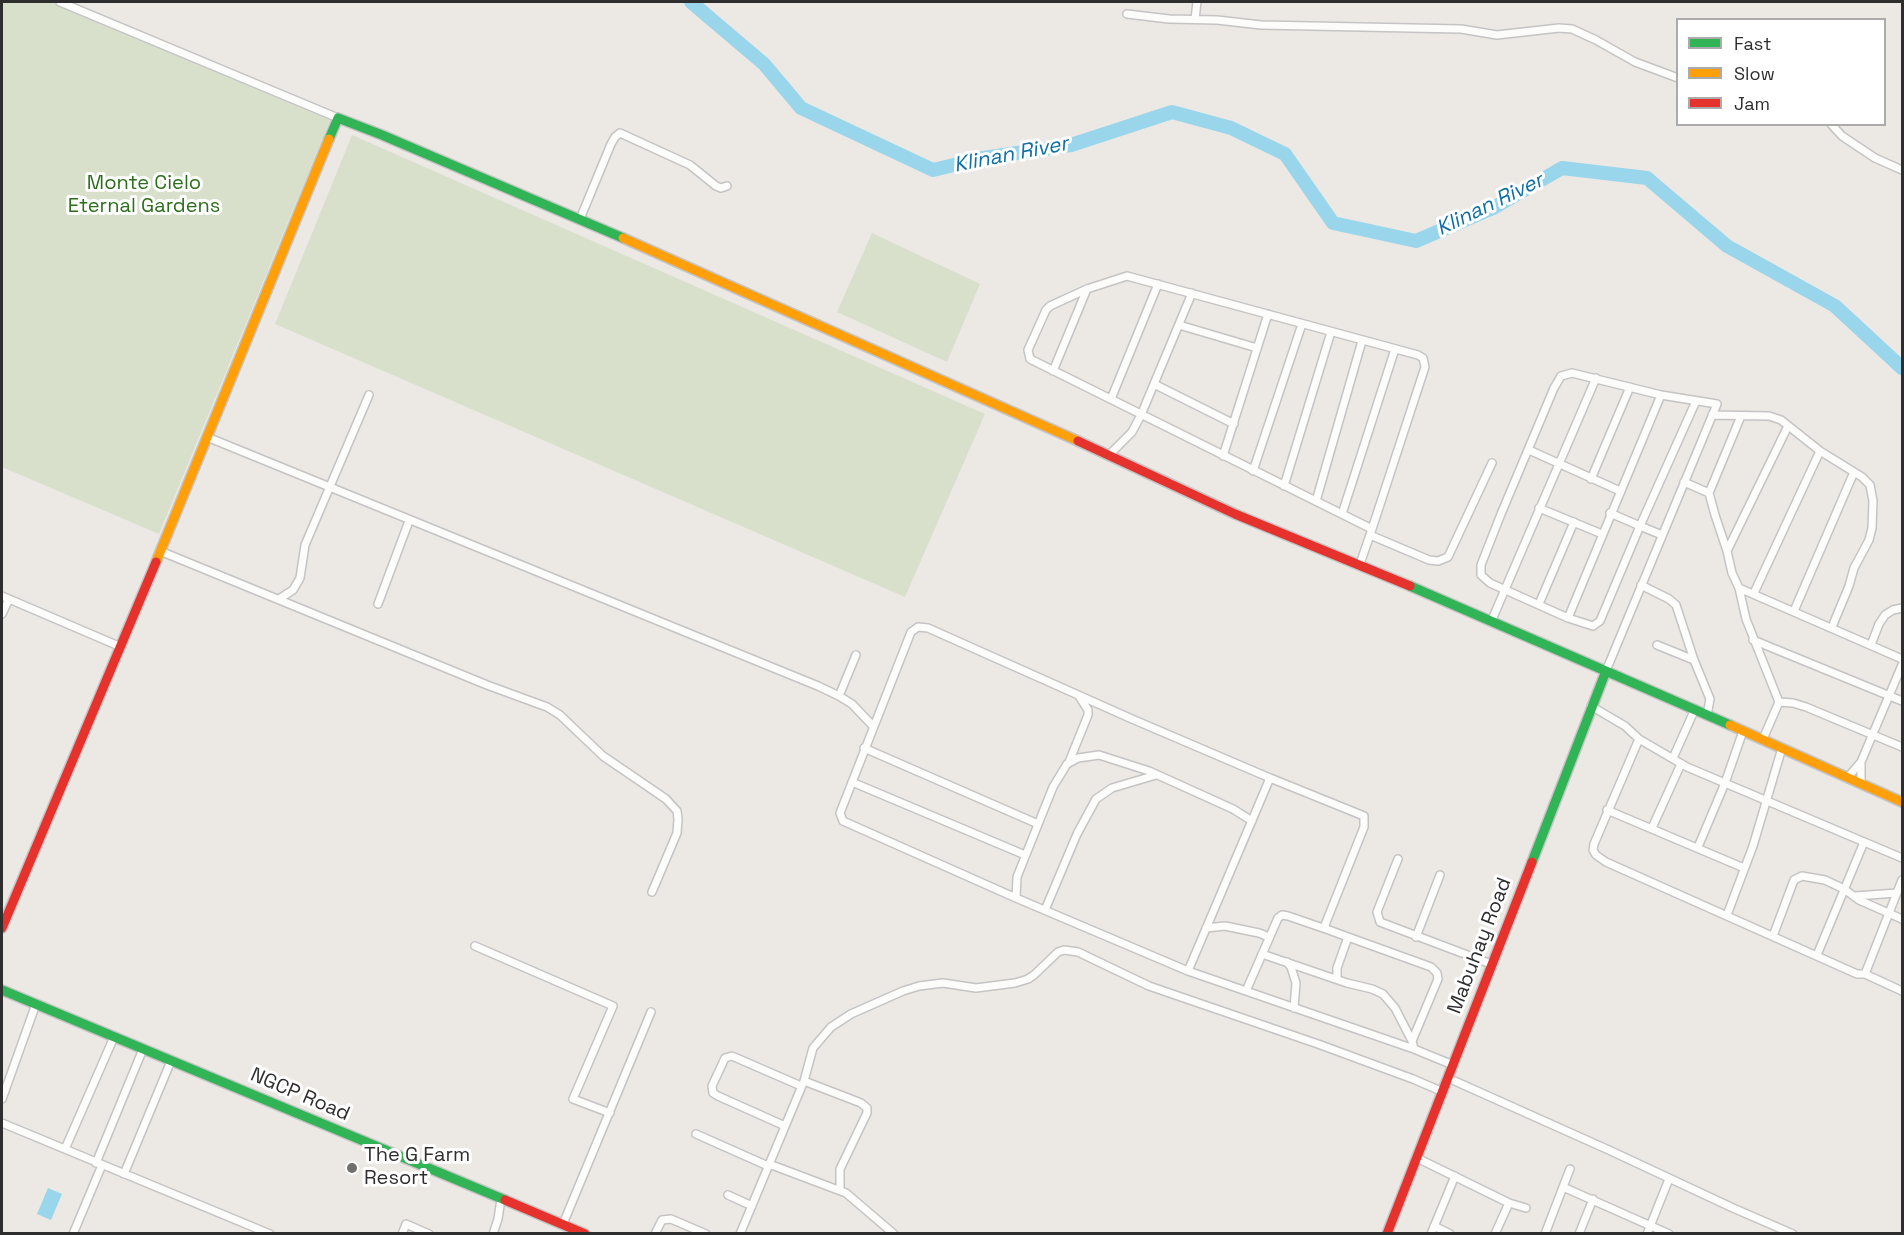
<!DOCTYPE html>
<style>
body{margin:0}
#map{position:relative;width:1904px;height:1235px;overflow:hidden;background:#ece8e4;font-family:"Space Grotesk",sans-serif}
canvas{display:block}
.frame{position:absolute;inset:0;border:3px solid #2e2e2e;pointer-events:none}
.legend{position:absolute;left:1676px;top:18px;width:210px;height:108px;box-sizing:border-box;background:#fff;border:2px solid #ababab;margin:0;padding:8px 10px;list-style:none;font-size:18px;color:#2e2e2e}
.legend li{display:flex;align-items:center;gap:12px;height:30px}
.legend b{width:30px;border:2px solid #ababab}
</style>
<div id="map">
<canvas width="1904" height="1235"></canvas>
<div class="frame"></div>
<ul class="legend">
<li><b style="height:8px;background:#30b455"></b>Fast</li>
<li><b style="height:8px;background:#ff9f0a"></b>Slow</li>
<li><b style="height:8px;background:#e5322d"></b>Jam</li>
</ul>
</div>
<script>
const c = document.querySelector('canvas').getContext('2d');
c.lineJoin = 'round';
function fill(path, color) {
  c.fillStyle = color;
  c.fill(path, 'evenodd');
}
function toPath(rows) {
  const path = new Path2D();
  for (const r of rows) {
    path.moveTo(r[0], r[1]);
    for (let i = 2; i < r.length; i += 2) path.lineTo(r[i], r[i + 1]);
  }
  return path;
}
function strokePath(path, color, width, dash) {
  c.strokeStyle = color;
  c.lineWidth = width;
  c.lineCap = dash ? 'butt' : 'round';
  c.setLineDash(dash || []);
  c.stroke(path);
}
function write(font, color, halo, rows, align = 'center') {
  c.font = font + ' "Space Grotesk",sans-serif';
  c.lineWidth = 6;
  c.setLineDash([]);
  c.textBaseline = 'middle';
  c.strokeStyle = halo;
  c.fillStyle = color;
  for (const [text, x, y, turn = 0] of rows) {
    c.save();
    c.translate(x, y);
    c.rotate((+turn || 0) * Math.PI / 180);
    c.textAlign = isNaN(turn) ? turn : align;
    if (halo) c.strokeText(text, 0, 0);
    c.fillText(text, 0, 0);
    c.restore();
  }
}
const green = toPath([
 [1489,904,1503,910,1499,920,1485,914]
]);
const cemetery = toPath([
 [2,2,52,2,330,120,159,534,2,467],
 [352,135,985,414,905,597,275,324],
 [872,233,980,284,947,362,837,312]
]);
const water = toPath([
 [48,1188,62,1194,51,1220,37,1214]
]);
const river = toPath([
 [691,2,764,64,801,108,933,170,983,158,1071,145,1172,112,1231,128,1285,154,1333,223,1416,241,1495,207,1562,168,1647,178,1727,246,1835,306,1902,368]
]);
const street = toPath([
 [60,2,338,118],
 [1127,14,1169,19,1217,20,1261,25,1461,29,1497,35,1559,28,1572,29,1596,40,1635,62,1678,78],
 [1195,19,1197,2],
 [1831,124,1842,136,1875,158,1902,170],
 [580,219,611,144,615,137,620,133,690,165,716,186,721,188,727,186],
 [1179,325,1257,348],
 [1053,371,1087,289],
 [1154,384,1234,424],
 [1111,399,1158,284],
 [1712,415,1769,416,1781,420,1820,451,1862,477,1870,485,1873,501,1872,528,1869,540,1854,568,1849,586,1832,627],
 [1741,416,1709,493,1715,515,1727,551,1732,573,1739,588,1746,619,1779,702,1763,739],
 [207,437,818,686,839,696,852,704,873,726],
 [1529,450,1620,491],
 [1109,455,1132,432,1141,415,1192,293],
 [1223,456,1268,314],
 [1253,471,1302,324],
 [1591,479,1630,387],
 [1684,482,1709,493],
 [1284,486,1331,332],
 [1316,501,1362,341],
 [1539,508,1602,534],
 [1610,513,1640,526,1696,401],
 [1342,514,1395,349],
 [1370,535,1429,560,1438,561,1448,557,1492,463],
 [160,551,487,685,547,707,560,715,603,756,666,799,677,811,678,819,677,833,652,892],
 [1727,551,1788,426],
 [1360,564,1372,529,1425,367,1423,358,1418,355,1127,276,1087,289,1050,306,1046,310,1028,350,1030,359,1372,529],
 [1641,585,1669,599,1676,605,1694,660,1710,699,1707,715],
 [1739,588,1902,659],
 [1754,593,1820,451],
 [2,596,121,647],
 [279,599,293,590,300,578,305,545,369,395],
 [378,604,409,521],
 [1539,604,1574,522],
 [1794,611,1854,472],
 [2,614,9,599],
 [1568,618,1661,395],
 [1491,622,1596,378],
 [1753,640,1902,701],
 [1657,645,1694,660],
 [1871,645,1879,624,1885,615,1893,610,1902,608],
 [1606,671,1717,404,1661,395,1572,373,1561,376,1554,388,1501,514,1481,565,1481,575,1490,583,1568,618,1593,626,1600,621,1640,526,1662,535],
 [839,696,856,655],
 [1779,702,1793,703,1806,707,1902,747],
 [1591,706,1625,726,1639,739,1687,767,1902,858],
 [1639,739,1594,844,1593,850,1596,855,1606,862,1857,974,1865,974,1902,991],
 [864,748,1038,824],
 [1673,758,1695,709],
 [1069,762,1088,715,1088,710,1079,696],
 [1861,762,1861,783],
 [1848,777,1861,762,1902,665],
 [1270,778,1364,816,1364,827,1325,925,1326,929,1348,937,1337,968,1337,978],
 [852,782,1025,855],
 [1607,810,1744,868],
 [1652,828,1681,764],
 [1698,847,1725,783,1743,731],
 [1398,859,1377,912,1380,922,1491,964],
 [1855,896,1897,893],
 [1016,898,1017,877,1053,787,1067,764,1078,758,1099,755,1149,771,1233,809,1252,821],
 [1045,910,1077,834,1096,799,1112,788,1156,775],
 [1727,915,1753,846,1782,748],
 [1206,928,1225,926,1259,933,1269,937],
 [1773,936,1794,880,1802,876,1825,880,1844,889,1859,900,1902,919],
 [1348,937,1431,967,1437,973,1438,979,1412,1041],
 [1416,937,1440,875],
 [475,946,613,1006,573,1099,610,1113],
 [1262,954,1347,983,1372,989,1383,994,1395,1008,1412,1041,1414,1049,1453,1065],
 [1817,955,1864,842],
 [1287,962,1291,967,1296,983,1294,1008],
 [1188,971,1270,778,1132,719,928,628,918,627,911,632,840,813,843,821,1016,898,1188,971,1414,1049],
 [1865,974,1902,880],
 [1246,991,1278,918,1282,915,1288,916,1326,929],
 [1448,1078,1611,1151,1733,1208,1793,1234],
 [804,1081,861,1103,867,1108,867,1113,840,1169,840,1190],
 [2,1099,36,1004],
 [2,1123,270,1234],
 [785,1126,718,1096,713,1093,712,1086,725,1058,732,1056,801,1086],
 [696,1134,768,1166],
 [65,1149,114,1037],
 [1417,1158,1509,1203,1526,1208],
 [96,1163,143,1049],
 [769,1164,846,1193,894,1234],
 [124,1174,171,1061],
 [1563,1187,1570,1169],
 [728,1195,752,1206],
 [563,1224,651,1012],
 [1434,1226,1450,1234],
 [73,1234,102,1165],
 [402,1234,406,1224,429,1234],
 [493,1234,498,1219,501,1199],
 [655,1234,662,1220,671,1219,706,1234],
 [740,1234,804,1081,813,1048,831,1027,851,1014,903,991,919,986,943,983,976,988,1015,983,1028,979,1034,975,1058,952,1064,950,1078,952,1149,986,1318,1044,1413,1079,1443,1092],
 [1431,1234,1455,1176],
 [1495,1234,1509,1203],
 [1545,1234,1563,1187,1669,1234],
 [1579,1234,1593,1199],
 [1647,1234,1669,1179]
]);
const fast = toPath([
 [329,139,338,118,382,135,623,238],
 [1410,586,1730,725],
 [1532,862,1606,671],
 [2,990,505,1200]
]);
const slow = toPath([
 [623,238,1078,441],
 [156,562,329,139],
 [1730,725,1902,802]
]);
const jam = toPath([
 [1078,441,1235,514,1410,586],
 [2,928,156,562],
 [505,1200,585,1234],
 [1387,1234,1532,862]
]);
const markers = [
 [352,1168,6,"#706f6e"]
];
const parkNames = [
 ["Monte Cielo",144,184],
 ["Eternal Gardens",144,207]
];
const streetNames = [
 ["Mabuhay Road",1480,946,-69],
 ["NGCP Road",300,1095,23]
];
const poiNames = [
 ["The G Farm",364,1156],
 ["Resort",364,1179]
];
const waterNames = [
 ["Klinan River",1011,155,-11],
 ["Klinan River",1490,205,-26]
];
fill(green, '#cee6be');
fill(cemetery, '#d8e0cc');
fill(water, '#99d6ec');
strokePath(river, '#99d6ec', 14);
strokePath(street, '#c5c4c5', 10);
strokePath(fast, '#c5c4c5', 12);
strokePath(slow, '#c5c4c5', 12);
strokePath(jam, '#c5c4c5', 12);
strokePath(street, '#fcfcfb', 7);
strokePath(fast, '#30b455', 9);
strokePath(slow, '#ff9f0a', 9);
strokePath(jam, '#e5322d', 9);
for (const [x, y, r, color] of markers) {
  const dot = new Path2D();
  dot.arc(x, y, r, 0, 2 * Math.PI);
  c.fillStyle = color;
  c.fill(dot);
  strokePath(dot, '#fff', 2);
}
write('20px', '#2c6e1b', '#fff', parkNames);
write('20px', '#2e2e2e', '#fff', streetNames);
write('20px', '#2e2e2e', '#fff', poiNames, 'left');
write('italic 21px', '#0d6fa3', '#fff', waterNames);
</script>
